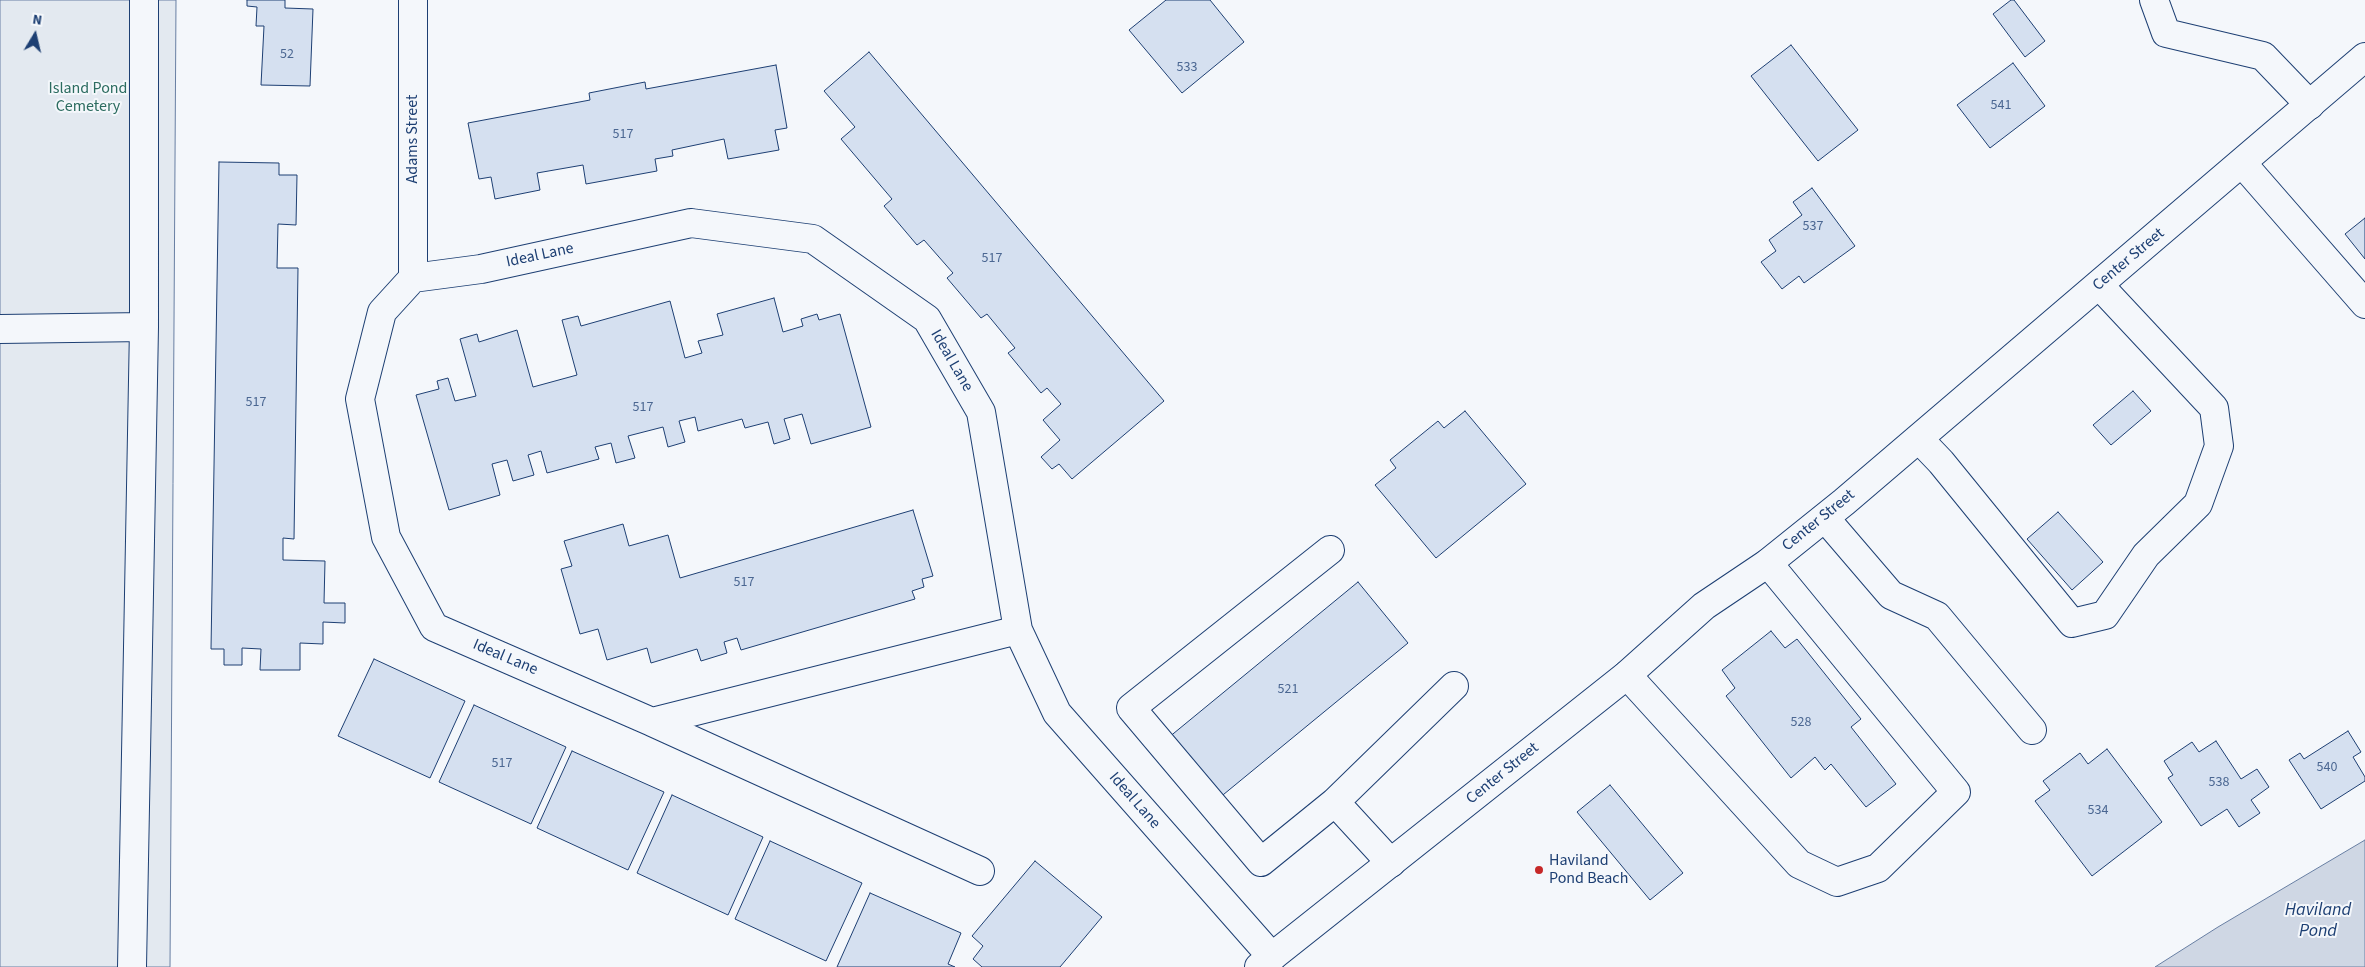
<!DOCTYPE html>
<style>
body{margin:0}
#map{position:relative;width:2365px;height:967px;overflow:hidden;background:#f4f7fb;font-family:"Source Sans 3",sans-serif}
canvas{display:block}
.north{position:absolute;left:10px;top:10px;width:50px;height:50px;-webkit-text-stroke:4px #f4f7fb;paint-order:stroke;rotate:9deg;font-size:14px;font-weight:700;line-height:20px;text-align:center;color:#1d3f73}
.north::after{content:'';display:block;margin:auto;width:18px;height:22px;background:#1d3f73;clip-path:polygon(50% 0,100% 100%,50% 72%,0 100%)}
</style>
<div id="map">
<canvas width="2365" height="967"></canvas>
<div class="north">N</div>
</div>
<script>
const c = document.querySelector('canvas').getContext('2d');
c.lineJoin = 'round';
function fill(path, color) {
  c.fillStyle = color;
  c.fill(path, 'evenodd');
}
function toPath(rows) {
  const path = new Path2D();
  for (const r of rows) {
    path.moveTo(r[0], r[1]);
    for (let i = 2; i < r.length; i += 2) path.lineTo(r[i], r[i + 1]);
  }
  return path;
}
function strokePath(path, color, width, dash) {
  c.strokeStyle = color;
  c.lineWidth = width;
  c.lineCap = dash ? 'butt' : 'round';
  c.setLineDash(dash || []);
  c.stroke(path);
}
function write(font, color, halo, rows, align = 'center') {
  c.font = font + ' "Source Sans 3",sans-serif';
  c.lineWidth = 4;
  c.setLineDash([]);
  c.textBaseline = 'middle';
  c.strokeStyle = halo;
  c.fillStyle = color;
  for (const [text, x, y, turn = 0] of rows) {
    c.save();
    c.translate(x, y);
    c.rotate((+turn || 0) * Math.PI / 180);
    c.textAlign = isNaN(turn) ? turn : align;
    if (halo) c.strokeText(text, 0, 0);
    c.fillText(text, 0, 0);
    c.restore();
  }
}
const green = toPath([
 [0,0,176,0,170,967,0,967,0,0]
]);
const water = toPath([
 [2365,840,2365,967,2155,967,2218,927,2365,840]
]);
const building = toPath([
 [247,0,285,0,285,8,313,9,310,86,261,85,264,26,256,26,257,7,247,6,247,0],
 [1166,0,1210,0,1244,42,1182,93,1129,30,1166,0],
 [2011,0,2014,0,2045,41,2025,57,1993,14,2011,0],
 [1791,45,1858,130,1818,161,1751,76,1791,45],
 [869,52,1164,401,1072,479,1059,464,1052,469,1041,457,1060,440,1043,420,1061,404,1047,388,1041,393,1008,353,1015,348,987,314,981,318,947,278,953,273,924,240,917,245,884,206,892,199,841,139,855,127,824,91,869,52],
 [2013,63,2045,106,1990,148,1957,105,2013,63],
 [776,65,787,128,775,130,779,150,728,159,724,139,672,150,673,156,655,159,657,171,586,184,583,165,537,173,540,190,495,199,491,177,479,179,468,123,590,100,589,93,645,82,646,89,776,65],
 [219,162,279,163,279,175,297,175,296,225,278,224,277,268,298,268,294,539,283,538,283,560,325,561,324,603,345,603,345,623,323,622,323,644,300,643,300,670,260,670,261,649,242,648,242,665,224,665,224,649,211,649,219,162],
 [1812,188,1855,246,1804,283,1799,276,1782,289,1761,262,1776,251,1769,240,1802,215,1793,202,1812,188],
 [2365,218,2365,259,2345,234,2365,218],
 [774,298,783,332,803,326,801,319,817,314,819,320,840,314,871,427,811,444,802,414,784,419,790,439,774,444,768,422,745,428,742,419,698,431,695,417,679,421,685,442,668,447,663,427,628,436,635,458,616,463,611,443,595,447,599,459,547,473,541,451,528,455,534,475,513,481,507,460,492,464,500,495,449,510,416,395,439,389,437,381,448,378,455,401,476,396,460,339,477,334,479,342,517,330,533,387,577,375,562,320,578,316,581,326,670,301,685,358,702,353,698,341,723,335,717,314,774,298],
 [2133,391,2151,411,2111,445,2093,425,2133,391],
 [1465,411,1526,484,1436,558,1375,485,1396,468,1390,460,1438,421,1444,428,1465,411],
 [913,510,933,576,922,579,924,587,912,591,915,599,741,650,737,638,724,642,727,653,701,661,697,649,651,663,647,648,607,660,598,629,580,634,561,569,572,566,564,541,623,524,629,546,668,535,680,578,913,510],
 [2058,512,2103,562,2072,590,2027,539,2058,512],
 [1358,582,1408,643,1218,799,1168,738,1358,582],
 [1771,631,1785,648,1797,639,1861,719,1851,727,1896,784,1866,807,1831,764,1825,770,1815,757,1791,778,1726,696,1735,688,1722,670,1771,631],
 [374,659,465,701,430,778,338,736,374,659],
 [474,705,566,747,531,824,439,782,474,705],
 [2348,731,2361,752,2353,757,2365,777,2365,781,2321,809,2289,760,2300,753,2304,759,2348,731],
 [2216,741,2241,779,2257,769,2269,787,2251,800,2260,813,2239,827,2227,809,2201,826,2168,778,2173,775,2164,761,2192,742,2199,752,2216,741],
 [2107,749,2162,822,2092,876,2035,801,2050,790,2043,781,2080,753,2088,764,2107,749],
 [572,751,664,792,628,870,537,828,572,751],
 [1610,785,1683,873,1650,900,1577,812,1610,785],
 [672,795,763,837,728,915,637,873,672,795],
 [770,841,862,883,826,961,735,919,770,841],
 [1035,861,1102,917,1060,967,982,967,973,959,983,946,972,936,1035,861],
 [870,893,961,933,948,964,955,967,837,967,870,893]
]);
const minor = toPath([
 [413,0,413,278],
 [2154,0,2166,33,2263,56,2310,105],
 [2242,163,2365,304],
 [691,223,813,239,927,319,981,412,1018,630,652,722,434,627,386,537,360,399,382,312,413,278,481,269,691,223],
 [0,329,144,327],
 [1919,439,1941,462,2072,623,2105,615,2146,555,2198,504,2219,446,2214,408,2099,285],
 [1825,518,1891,595,1937,616,2032,730],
 [1330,550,1131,708,1261,862,1335,802,1391,863],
 [1018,630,1057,713,1272,957],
 [1627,675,1799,864,1837,882,1878,868,1956,792,1768,563],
 [652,722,980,871],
 [1335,802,1454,686],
 [132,967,144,327,144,0]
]);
const major = toPath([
 [1259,967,1627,675,1704,606,1768,563,1844,502,2365,57]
]);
const markers = [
 [1539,870,5,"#c62828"]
];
const numberNames = [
 ["52",287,55],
 ["533",1187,68],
 ["541",2001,106],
 ["517",623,135],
 ["537",1813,227],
 ["517",992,259],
 ["517",256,403],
 ["517",643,408],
 ["517",744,583],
 ["521",1288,690],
 ["528",1801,723],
 ["517",502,764],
 ["540",2327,768],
 ["538",2219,783],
 ["534",2098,811]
];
const parkNames = [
 ["Island Pond",88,89],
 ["Cemetery",88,107]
];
const streetNames = [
 ["Adams Street",413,139,-90],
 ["Ideal Lane",540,256,-12],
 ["Center Street",2129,260,-40],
 ["Ideal Lane",951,361,60],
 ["Center Street",1819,521,-39],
 ["Ideal Lane",505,658,23],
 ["Center Street",1503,774,-39],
 ["Ideal Lane",1134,801,49]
];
const poiNames = [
 ["Haviland",1549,861],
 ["Pond Beach",1549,879]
];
const waterNames = [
 ["Haviland",2318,911],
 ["Pond",2318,932]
];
fill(green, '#e3e9f0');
strokePath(green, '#687fa3', 1);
fill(water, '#cfd7e4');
strokePath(water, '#687fa3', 1);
fill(building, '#d5e0f0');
strokePath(building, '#1d3f73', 1);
strokePath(minor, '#1d3f73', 30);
strokePath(major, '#1d3f73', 30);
strokePath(minor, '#f4f7fb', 28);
strokePath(major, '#f4f7fb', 28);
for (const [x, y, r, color] of markers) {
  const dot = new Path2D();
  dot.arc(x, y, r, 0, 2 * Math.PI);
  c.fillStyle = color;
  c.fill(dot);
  strokePath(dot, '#f4f7fb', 2);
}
write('14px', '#4b6792', null, numberNames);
write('16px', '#2c6c60', '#f4f7fb', parkNames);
write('16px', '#1d3f73', '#f4f7fb', streetNames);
write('16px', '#1d3f73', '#f4f7fb', poiNames, 'left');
write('italic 18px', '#1d3f73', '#f4f7fb', waterNames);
</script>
